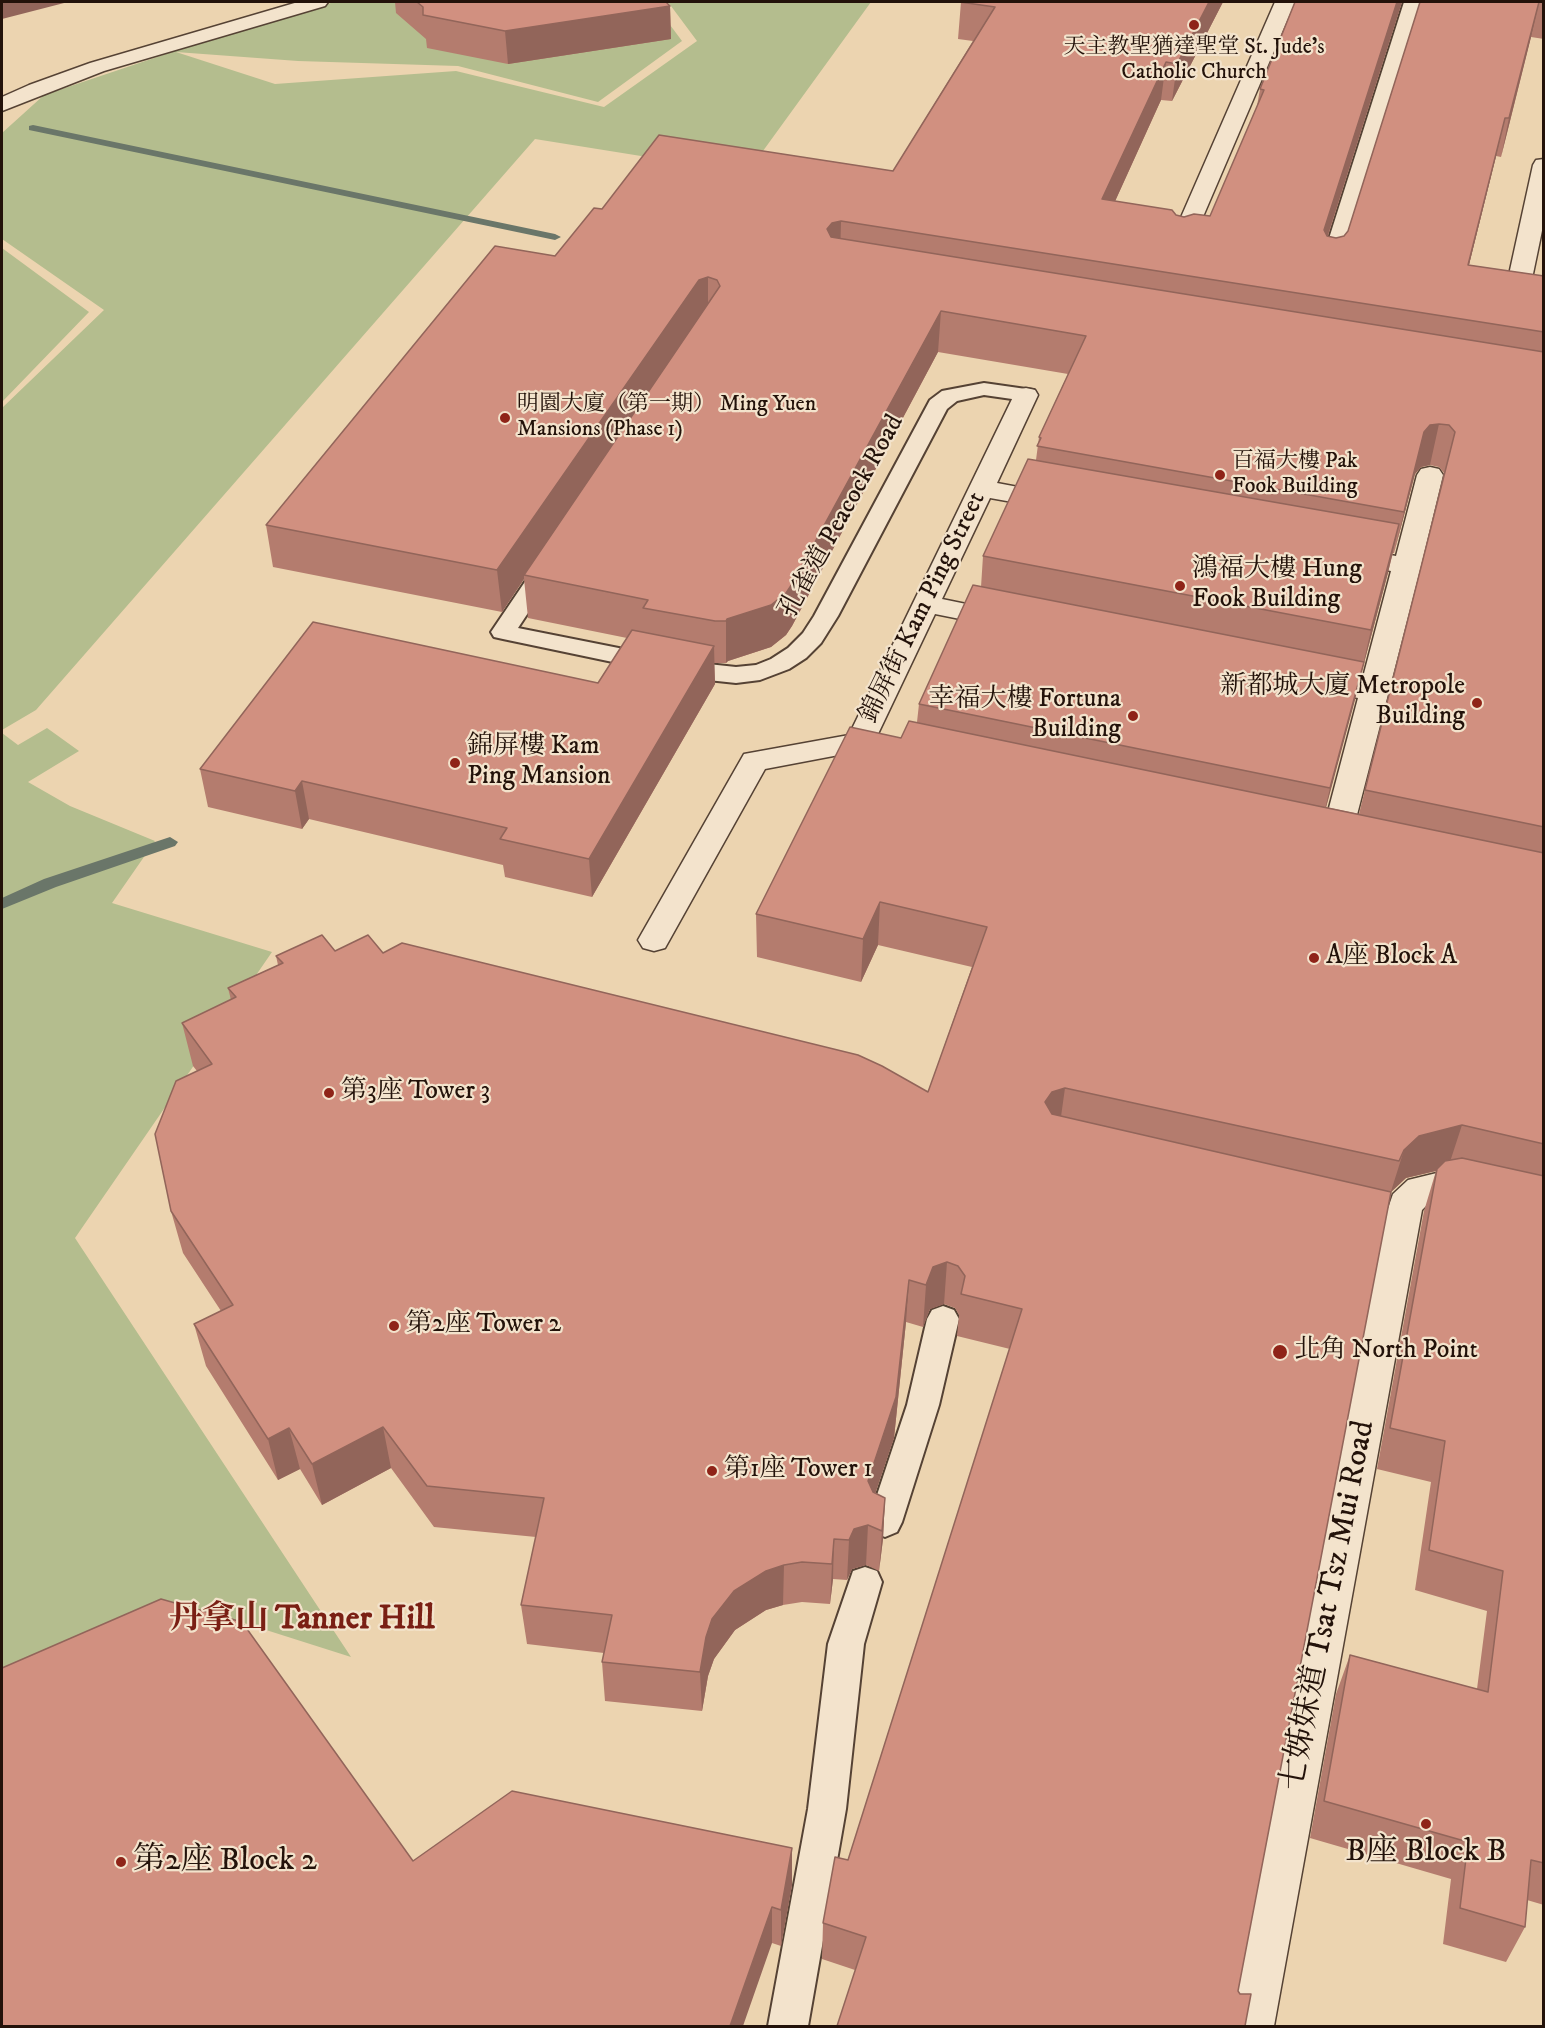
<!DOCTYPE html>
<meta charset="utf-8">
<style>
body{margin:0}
#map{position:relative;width:1545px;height:2028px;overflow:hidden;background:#ecd4b0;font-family:"IM FELL DW Pica",serif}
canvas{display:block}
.frame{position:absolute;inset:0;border:3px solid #23120a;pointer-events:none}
</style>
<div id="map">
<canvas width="1545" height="2028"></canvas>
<div class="frame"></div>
</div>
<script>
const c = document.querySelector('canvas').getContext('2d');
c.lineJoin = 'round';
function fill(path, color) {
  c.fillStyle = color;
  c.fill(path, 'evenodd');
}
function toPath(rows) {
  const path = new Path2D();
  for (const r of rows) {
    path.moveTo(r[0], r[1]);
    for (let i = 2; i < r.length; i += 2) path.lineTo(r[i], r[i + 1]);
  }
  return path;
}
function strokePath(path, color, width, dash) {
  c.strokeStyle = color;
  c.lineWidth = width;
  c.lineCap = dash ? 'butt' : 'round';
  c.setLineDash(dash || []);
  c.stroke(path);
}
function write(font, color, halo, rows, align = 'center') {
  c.font = font + ' "IM FELL DW Pica","Noto Serif TC",serif';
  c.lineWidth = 4.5;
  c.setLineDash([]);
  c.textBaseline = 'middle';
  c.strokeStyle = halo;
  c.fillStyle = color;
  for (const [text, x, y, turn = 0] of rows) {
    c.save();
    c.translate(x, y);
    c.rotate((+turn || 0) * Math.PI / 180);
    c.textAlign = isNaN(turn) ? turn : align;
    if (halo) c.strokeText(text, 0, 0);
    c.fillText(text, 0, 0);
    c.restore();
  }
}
const green = toPath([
 [335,2,653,2,682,41,598,102,458,66,298,61,176,52,275,84,456,71,604,107,697,41,668,2,871,2,747,173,535,139,36,710,2,730,2,408,104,310,2,239,2,133,44,95,172,52,155,46],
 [2,248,89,312,2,402],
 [47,728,79,751,28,782,70,806,155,841,112,903,272,952,75,1238,351,1657,222,1616,2,1714,2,733,18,745]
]);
const stream = toPath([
 [33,125,555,234,561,237,555,240,29,130,29,126,33,125],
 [170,837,178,842,175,846,56,887,2,909,2,898,44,879,170,837]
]);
const service = toPath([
 [1404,2,1422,2,1339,270,1336,274,1329,276,1322,274,1319,270,1404,2],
 [984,383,1026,389,1034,390,1037,395,1034,400,1026,401,984,395,957,401,947,409,838,616,821,643,806,658,789,669,760,680,736,683,689,678,503,639,494,637,491,632,539,561,547,559,555,561,559,566,518,628,689,662,736,667,756,665,771,659,788,648,803,633,814,616,930,400,942,391,984,383],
 [943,1306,954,1310,959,1319,939,1405,902,1522,897,1532,885,1537,873,1532,868,1522,907,1405,927,1319,932,1310,943,1306],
 [865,1567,877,1571,882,1582,864,1644,846,1809,808,2026,768,2026,808,1809,828,1644,853,1571,865,1567]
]);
const minor = toPath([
 [1275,2,1295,2,1190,247,1187,252,1179,254,1171,252,1168,247,1275,2],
 [1544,159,1544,221,1529,293,1525,298,1517,300,1509,298,1505,293,1533,165,1536,160,1544,159],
 [1026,388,1035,390,1038,395,997,483,1066,496,1070,502,1066,508,1057,510,990,498,942,599,1015,614,1019,620,1015,626,1005,628,935,614,877,736,894,740,899,747,894,754,884,756,860,751,765,769,665,948,654,951,643,948,638,940,744,754,849,735,1014,395,1017,390,1026,388],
 [1430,467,1439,469,1443,475,1421,566,1350,842,1346,849,1335,852,1324,849,1320,842,1358,698,1304,687,1300,681,1304,675,1314,672,1362,681,1391,571,1337,561,1334,555,1337,549,1347,547,1396,556,1417,475,1421,469,1430,467]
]);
const tertiary = toPath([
 [298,2,328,2,325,6,104,71,2,111,2,97,29,85,90,63,298,2],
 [1449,1170,1544,1192,1544,1220,1449,1198,1431,1201,1422,1210,1274,2026,1228,2026,1383,1223,1393,1194,1408,1180,1449,1170]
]);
const wall = toPath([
 [395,2,666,2,670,6,671,39,508,64,427,48,426,39,396,13],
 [961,2,1223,2,1172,101,1161,100,1115,201,1184,217,1210,216,1257,106,1260,89,1295,2,1402,2,1328,236,1336,238,1344,236,1348,231,1420,2,1544,2,1544,39,1531,37,1501,157,1496,156,1469,265,1544,276,1544,1905,1527,1900,1525,1927,1506,1962,1443,1944,1451,1879,1310,1838,1336,1694,1350,1655,1477,1689,1487,1611,1415,1590,1431,1482,1377,1469,1424,1211,1436,1171,1406,1178,1391,1192,1389,1198,1238,1991,1245,2026,855,1970,822,1959,823,1923,848,1860,1010,1349,957,1336,959,1315,955,1308,944,1304,930,1309,923,1327,906,1322,894,1438,875,1493,885,1498,883,1539,879,1571,866,1565,852,1569,847,1580,833,1579,830,1604,802,1602,783,1605,766,1610,735,1630,714,1659,708,1676,702,1711,605,1701,602,1662,604,1653,527,1644,521,1605,536,1537,434,1527,391,1468,322,1505,300,1469,278,1480,206,1366,194,1324,221,1311,183,1253,171,1211,197,1071,193,1066,182,1023,231,1000,228,988,278,965,276,956,335,951,383,953,928,1092,972,967,878,945,861,982,757,957,756,914,901,738,917,722,919,704,981,587,983,556,1036,460,1039,437,1068,374,938,352,792,626,786,635,771,647,728,661,726,663,714,663,715,684,592,897,505,877,503,865,309,819,302,829,208,807,200,769,598,683,627,638,528,618,524,579,502,612,273,567,266,525,555,256,602,209,893,171,973,41,958,39],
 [1430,465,1439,467,1444,473,1359,814,1326,807,1393,553,1394,553,1415,474,1421,467],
 [413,1861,792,1885,781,1946,772,1943]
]);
const shadedWall = toPath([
 [2,2,68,2,2,19],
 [1209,2,1223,2,1172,101,1177,64],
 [1397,2,1402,2,1317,269,1324,230],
 [1539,2,1531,37,1501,157,1509,118],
 [670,6,671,39,508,64,505,31],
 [1166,62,1161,100,1098,239,1102,199],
 [1505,118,1496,156,1459,305,1468,265],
 [841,221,840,261,827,229,832,223],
 [708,277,708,317,524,575,524,579,502,612,497,570,699,280],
 [941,311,938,352,792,626,786,635,771,647,728,661,726,663,726,621],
 [1439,424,1430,465,1421,467,1415,474,1394,553,1404,512,1424,432,1430,425],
 [1399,524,1388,573,1360,678,1371,630],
 [714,646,715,684,592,897,589,859],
 [1364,662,1355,700,1321,826,1330,788],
 [302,781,309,819,302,829,295,791],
 [880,902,878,945,861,982,863,939],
 [1065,1088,1059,1131,1045,1102,1052,1092],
 [1462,1125,1448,1168,1406,1178,1391,1192,1387,1204,1404,1150,1419,1136],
 [947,1262,944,1304,930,1309,923,1327,926,1285,933,1267],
 [909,1280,906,1322,894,1438,866,1521,868,1481],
 [383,1427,391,1468,322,1505,312,1464],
 [289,1428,300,1469,278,1480,268,1439],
 [885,1498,883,1539,879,1571,882,1531],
 [868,1525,866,1565,852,1569,847,1580,849,1540,854,1529],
 [834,1539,833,1579,830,1604,832,1564],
 [784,1565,783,1605,766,1610,735,1630,714,1659,708,1676,702,1711,700,1672,706,1637,712,1619,734,1591,766,1571],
 [792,1848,792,1885,781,1946,781,1910],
 [772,1907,772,1943,743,2026,730,2026]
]);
const building = toPath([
 [417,2,666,2,670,6,505,31,423,15,423,7,417,2],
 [960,2,1209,2,1177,64,1166,62,1102,199,1172,210,1176,215,1184,217,1194,214,1210,216,1264,90,1260,89,1295,2,1397,2,1324,230,1327,236,1336,238,1344,236,1348,231,1420,2,1539,2,1509,118,1505,118,1468,265,1544,276,1544,332,841,221,832,223,827,229,831,237,1544,352,1544,827,1365,790,1455,432,1449,425,1439,424,1430,425,1424,432,1404,512,1037,446,1041,438,1039,437,1086,336,941,311,792,584,786,593,771,605,727,619,726,621,715,621,643,608,648,600,524,575,720,286,717,280,708,277,699,280,497,570,266,525,495,246,555,256,594,208,602,209,659,135,893,171,995,7,960,2],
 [1028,459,1399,524,1371,630,983,556,1028,459],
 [973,585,1364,662,1330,788,919,704,973,585],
 [313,622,598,683,632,630,714,646,589,859,500,839,507,828,302,781,295,791,200,769,313,622],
 [909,721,1544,853,1544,1144,1462,1125,1419,1136,1404,1150,1399,1161,1065,1088,1052,1092,1045,1102,1052,1114,1391,1192,1238,1991,1240,1994,1251,1994,1245,2026,837,2026,866,1937,823,1923,835,1857,848,1860,1022,1309,961,1294,965,1276,958,1266,947,1262,933,1267,926,1285,909,1280,896,1397,868,1481,873,1492,885,1498,882,1531,868,1525,854,1529,849,1540,834,1539,832,1564,802,1562,784,1565,766,1571,734,1591,712,1619,706,1637,700,1672,602,1662,612,1615,521,1605,544,1498,427,1486,383,1427,312,1464,289,1428,268,1439,194,1324,233,1305,171,1211,155,1134,176,1081,212,1064,182,1023,236,997,228,988,283,963,276,956,322,935,335,951,368,935,383,953,402,943,858,1055,882,1066,928,1092,987,927,880,902,863,939,756,914,850,727,901,738,909,721],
 [1462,1158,1544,1176,1544,1863,1531,1860,1525,1927,1460,1908,1468,1842,1324,1801,1350,1655,1488,1692,1503,1571,1429,1550,1445,1441,1390,1428,1437,1169,1445,1161,1462,1158],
 [161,1599,242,1622,413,1861,512,1791,792,1848,781,1910,772,1907,730,2026,2,2026,2,1668,161,1599]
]);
const markers = [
 [1194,25,6,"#8f2418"],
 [505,418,6,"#8f2418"],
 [1220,475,6,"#8f2418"],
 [1180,586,6,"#8f2418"],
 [1477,703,6,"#8f2418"],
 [1133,716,6,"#8f2418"],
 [455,763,6,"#8f2418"],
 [1314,958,6,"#8f2418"],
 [329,1093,6,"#8f2418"],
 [394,1326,6,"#8f2418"],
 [1280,1352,8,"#8f2418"],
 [712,1471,6,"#8f2418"],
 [1426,1824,6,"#8f2418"],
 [121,1862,6,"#8f2418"]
];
const farPoinames = [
 ["天主教聖猶達聖堂 St. Jude's",1194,48,"center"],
 ["Catholic Church",1194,73,"center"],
 ["明園大廈（第一期） Ming Yuen",517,405],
 ["Mansions (Phase 1)",517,430],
 ["百福大樓 Pak",1232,462],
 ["Fook Building",1232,487]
];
const streetNames = [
 ["孔雀道 Peacock Road",843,517,-61],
 ["錦屏街 Kam Ping Street",924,608,-64]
];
const poiNames = [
 ["鴻福大樓 Hung",1192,571],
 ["Fook Building",1192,601],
 ["新都城大廈 Metropole",1465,688,"right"],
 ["Building",1465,718,"right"],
 ["幸福大樓 Fortuna",1121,701,"right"],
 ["Building",1121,731,"right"],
 ["錦屏樓 Kam",467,748],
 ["Ping Mansion",467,778],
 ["A座 Block A",1326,958],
 ["第3座 Tower 3",341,1093],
 ["第2座 Tower 2",406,1326],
 ["北角 North Point",1294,1352],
 ["第1座 Tower 1",724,1471]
];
const nearStreetnames = [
 ["七姊妹道 Tsat Tsz Mui Road",1330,1606,-79]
];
const nearPoinames = [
 ["B座 Block B",1426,1853],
 ["第2座 Block 2",133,1862,"left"]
];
const nearNeighbourhoodnames = [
 ["丹拿山 Tanner Hill",302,1621]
];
fill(green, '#b4bd8e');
fill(stream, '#6a7669');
strokePath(service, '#554234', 4);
strokePath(minor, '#554234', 3);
strokePath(tertiary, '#554234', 3);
fill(service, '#f3e3cc');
fill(minor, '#f3e3cc');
fill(tertiary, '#f3e3cc');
fill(wall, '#b47c6e');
fill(shadedWall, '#92655a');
fill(building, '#d19080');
strokePath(building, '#92655a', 1.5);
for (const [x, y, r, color] of markers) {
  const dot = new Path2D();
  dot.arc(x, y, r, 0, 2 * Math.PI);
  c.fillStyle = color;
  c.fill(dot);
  strokePath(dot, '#f3e3cc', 2);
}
write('22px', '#23120a', '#f3e3cc', farPoinames, 'left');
write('26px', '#23120a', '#f3e3cc', streetNames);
write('26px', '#23120a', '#f3e3cc', poiNames, 'left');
write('32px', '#23120a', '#f3e3cc', nearStreetnames);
write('32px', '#23120a', '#f3e3cc', nearPoinames);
write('bold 33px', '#7a1f14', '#f3e3cc', nearNeighbourhoodnames);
</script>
